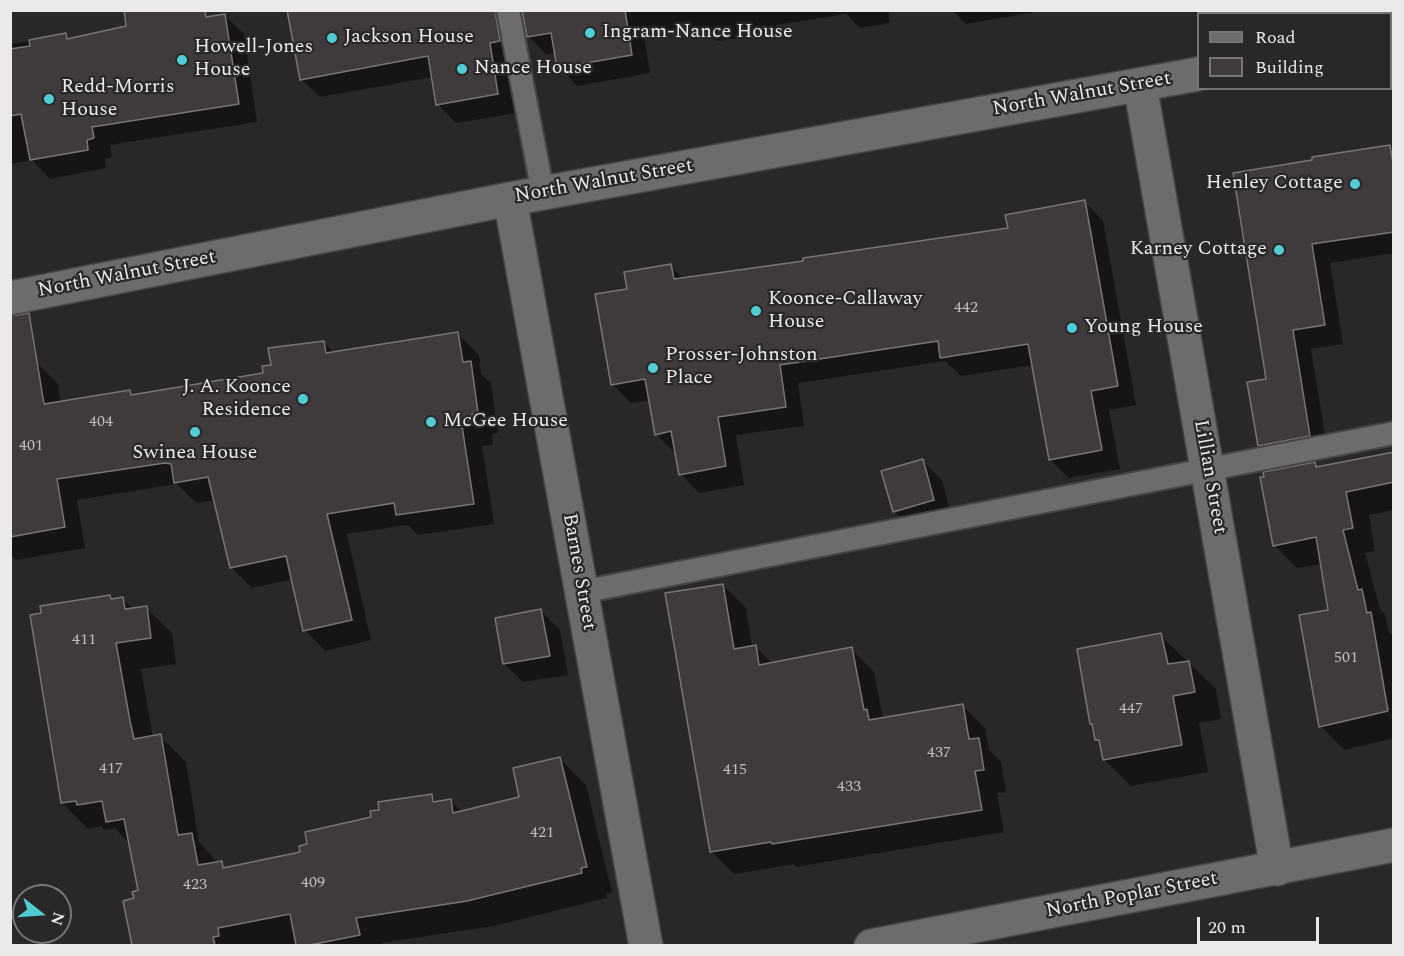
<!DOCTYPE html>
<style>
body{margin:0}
#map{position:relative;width:1404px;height:956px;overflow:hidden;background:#2a2728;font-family:Spectral,serif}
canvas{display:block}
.frame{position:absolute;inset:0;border:12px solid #ebe9ea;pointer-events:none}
.legend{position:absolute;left:1197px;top:12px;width:195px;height:78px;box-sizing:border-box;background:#2a2728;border:2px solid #777576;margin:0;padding:8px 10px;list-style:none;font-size:18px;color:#ebe9ea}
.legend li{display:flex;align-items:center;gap:12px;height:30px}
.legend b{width:30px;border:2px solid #777576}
.north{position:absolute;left:12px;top:884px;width:60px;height:60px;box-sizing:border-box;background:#2a2728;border:2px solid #777576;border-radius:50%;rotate:107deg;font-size:16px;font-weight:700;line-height:24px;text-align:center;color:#ebe9ea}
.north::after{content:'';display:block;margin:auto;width:21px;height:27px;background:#51ccd4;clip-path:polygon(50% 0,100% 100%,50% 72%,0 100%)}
.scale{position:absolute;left:1197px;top:917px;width:122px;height:27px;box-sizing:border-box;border:3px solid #ebe9ea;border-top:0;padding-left:8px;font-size:18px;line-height:21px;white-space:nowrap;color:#ebe9ea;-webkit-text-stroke:4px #2a2728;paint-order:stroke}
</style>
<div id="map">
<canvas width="1404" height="956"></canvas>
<div class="frame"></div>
<ul class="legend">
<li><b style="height:8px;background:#6e6b6c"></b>Road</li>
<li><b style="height:16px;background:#3f3b3d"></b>Building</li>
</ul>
<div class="north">N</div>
<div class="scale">20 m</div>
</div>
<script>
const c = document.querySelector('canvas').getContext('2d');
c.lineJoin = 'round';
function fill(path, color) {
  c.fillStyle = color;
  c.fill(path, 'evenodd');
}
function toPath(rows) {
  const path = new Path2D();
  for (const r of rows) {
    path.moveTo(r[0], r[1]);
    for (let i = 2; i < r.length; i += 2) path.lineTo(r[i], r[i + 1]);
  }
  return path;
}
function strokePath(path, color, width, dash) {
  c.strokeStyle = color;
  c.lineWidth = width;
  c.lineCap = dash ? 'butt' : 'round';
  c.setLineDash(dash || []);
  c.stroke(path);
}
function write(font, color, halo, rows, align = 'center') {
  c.font = font + ' Spectral,serif';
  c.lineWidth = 4.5;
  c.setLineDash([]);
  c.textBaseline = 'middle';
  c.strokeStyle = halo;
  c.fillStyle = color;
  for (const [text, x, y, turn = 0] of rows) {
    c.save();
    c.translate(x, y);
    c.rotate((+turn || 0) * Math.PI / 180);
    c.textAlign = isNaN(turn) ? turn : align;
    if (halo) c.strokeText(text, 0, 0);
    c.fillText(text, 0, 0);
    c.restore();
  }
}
const shadow = toPath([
 [289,10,888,10,890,23,860,28,846,14,776,25,777,33,717,41,703,27,644,36,650,73,577,86,558,67,556,53,547,55,528,36,523,15,513,25,508,61,516,113,456,123,438,104,433,77,320,97,301,79],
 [952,10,1047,10,966,24],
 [225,16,244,34,257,122,110,145,112,157,105,159,106,168,50,179,32,160,10,164,10,44,33,41,36,44],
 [1394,145,1394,253,1330,263,1343,344,1311,349,1328,454,1279,464,1260,445,1268,380,1314,158],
 [1085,202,1103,221,1136,405,1109,410,1120,469,1069,478,1050,460,1033,365,961,376,945,361,798,383,804,426,736,435,744,485,699,493,681,474,675,453,656,434,650,400,631,403,612,384,628,290,670,266,684,279,805,262,1010,230],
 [458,334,479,355,481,374,491,383,498,433,492,434,493,445,482,446,494,524,418,535,408,525,347,534,371,640,325,651,305,630,293,579,252,588,231,567,215,500,196,503,177,484,77,500,85,548,16,560,10,554,10,367,37,363,58,384,61,403,130,392,134,396,265,374,272,367,324,342,334,353],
 [1394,453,1394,510,1369,515,1375,551,1365,553,1380,609,1385,614,1389,632,1394,637,1394,738,1344,750,1321,726,1329,611,1322,564,1297,568,1274,545,1314,464,1318,468],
 [923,461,942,480,952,518,913,530,894,511],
 [723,585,746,608,752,647,755,647,773,664,851,649,874,672,883,719,962,705,985,728,989,750,1001,762,1006,792,997,793,1004,832,796,867,794,864,734,874,711,851],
 [110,597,113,600,123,599,133,609,146,608,172,633,176,664,141,669,153,737,160,736,186,762,199,842,218,863,227,869,302,853,373,818,431,795,438,803,451,801,462,812,521,798,560,759,586,785,612,892,606,894,607,898,494,926,381,943,382,946,298,946,297,943,284,946,128,946,132,942,136,900,140,892,130,844,115,828,104,830,101,826,88,829,62,803],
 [541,611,560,630,568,675,523,682,504,664],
 [1160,635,1216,689,1221,719,1199,723,1208,772,1131,786,1104,759,1101,744,1097,740,1091,723]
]);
const building = toPath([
 [124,10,205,10,206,17,225,14,239,104,92,127,94,138,87,140,88,150,30,160,21,114,10,116,10,49,30,46,29,40,66,33,67,39,126,26,124,10],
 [287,10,495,10,500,41,490,43,498,94,436,105,428,56,300,80,287,10],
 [522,10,625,10,632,55,557,68,551,33,527,37,522,10],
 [1390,145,1394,169,1394,232,1312,244,1325,325,1293,330,1310,436,1258,446,1247,382,1266,379,1233,173,1312,160,1312,157,1390,145],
 [1085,200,1118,386,1091,391,1102,450,1049,460,1028,344,940,358,938,341,780,365,786,407,718,417,726,466,679,475,671,431,655,435,645,379,611,385,595,294,627,289,624,272,671,264,674,279,803,261,803,258,1008,228,1005,215,1085,200],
 [29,313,44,404,130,390,131,395,263,373,262,366,271,365,268,348,324,341,326,353,458,332,463,362,471,361,478,413,472,414,473,424,462,426,474,504,396,515,394,503,327,514,352,620,303,631,286,556,230,568,208,477,174,483,171,464,165,463,57,479,65,527,10,537,10,316,29,313],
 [1394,452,1394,482,1346,492,1353,528,1343,530,1358,590,1362,589,1367,613,1371,612,1388,711,1319,727,1299,615,1328,610,1316,537,1273,546,1260,477,1264,477,1263,472,1315,462,1316,467,1394,452],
 [923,459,934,500,893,512,881,471,923,459],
 [723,584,734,649,756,645,759,665,852,647,864,710,867,709,869,720,963,704,969,739,979,738,984,770,975,771,982,810,772,844,771,842,710,852,665,593,723,584],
 [110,595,111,599,123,597,125,609,147,606,151,638,116,643,130,721,134,739,161,734,178,835,192,833,198,865,222,861,223,868,300,852,299,846,307,844,305,832,371,817,370,811,379,810,378,802,432,794,433,802,451,799,453,813,519,797,513,768,560,757,587,867,581,868,582,873,467,901,356,918,360,935,310,945,296,945,290,914,218,928,219,936,213,937,215,945,132,945,123,901,134,898,132,892,138,890,124,819,106,822,102,801,77,805,76,801,61,803,30,615,41,613,40,606,110,595],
 [541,609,550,656,503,664,495,618,541,609],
 [1161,633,1168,664,1189,661,1195,692,1173,696,1182,745,1103,760,1099,740,1095,740,1092,724,1090,724,1077,649,1161,633]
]);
const lane = toPath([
 [508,10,543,193],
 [581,592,1394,433]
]);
const street = toPath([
 [1140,85,1277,869],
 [510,199,646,946],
 [871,946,1394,845]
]);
const secondary = toPath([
 [1390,38,1394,38],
 [10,298,510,199,1198,74]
]);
const markers = [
 [590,33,6,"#51ccd4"],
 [332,38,6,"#51ccd4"],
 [182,60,6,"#51ccd4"],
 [462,69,6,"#51ccd4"],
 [49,99,6,"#51ccd4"],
 [1355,184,6,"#51ccd4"],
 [1279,250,6,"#51ccd4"],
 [756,311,6,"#51ccd4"],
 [1072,328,6,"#51ccd4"],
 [653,368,6,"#51ccd4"],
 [303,399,6,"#51ccd4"],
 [431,422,6,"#51ccd4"],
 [195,432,6,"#51ccd4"]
];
const numberNames = [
 ["442",966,309],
 ["404",101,423],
 ["401",31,447],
 ["411",84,641],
 ["501",1346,659],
 ["447",1131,710],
 ["437",939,754],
 ["417",111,770],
 ["415",735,771],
 ["433",849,788],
 ["421",542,834],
 ["409",313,884],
 ["423",195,886]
];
const poiNames = [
 ["Ingram-Nance House",602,33],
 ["Jackson House",344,38],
 ["Howell-Jones",194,48],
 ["House",194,71],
 ["Nance House",474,69],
 ["Redd-Morris",61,88],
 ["House",61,111],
 ["Henley Cottage",1343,184,"right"],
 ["Karney Cottage",1267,250,"right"],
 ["Koonce-Callaway",768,300],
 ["House",768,323],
 ["Young House",1084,328],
 ["Prosser-Johnston",665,356],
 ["Place",665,379],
 ["J. A. Koonce",291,388,"right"],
 ["Residence",291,411,"right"],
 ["McGee House",443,422],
 ["Swinea House",195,454,"center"]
];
const streetNames = [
 ["North Walnut Street",1082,95,-10],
 ["North Walnut Street",604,182,-10],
 ["North Walnut Street",127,275,-11],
 ["Lillian Street",1209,477,80],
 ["Barnes Street",578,572,80],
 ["North Poplar Street",1132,896,-11]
];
fill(shadow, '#0007');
fill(building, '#3f3b3d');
strokePath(building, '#797577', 1.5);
strokePath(lane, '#464445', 26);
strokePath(street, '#464445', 36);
strokePath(secondary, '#464445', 36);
strokePath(lane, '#6e6b6c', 22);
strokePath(street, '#6e6b6c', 33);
strokePath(secondary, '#6e6b6c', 33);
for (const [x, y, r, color] of markers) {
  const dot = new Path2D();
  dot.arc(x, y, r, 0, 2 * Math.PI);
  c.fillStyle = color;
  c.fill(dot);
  strokePath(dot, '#2a2728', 2);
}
write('16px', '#c0bebf', null, numberNames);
write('20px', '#ebe9ea', '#2a2728', poiNames, 'left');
write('20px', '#ebe9ea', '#2a2728', streetNames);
</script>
